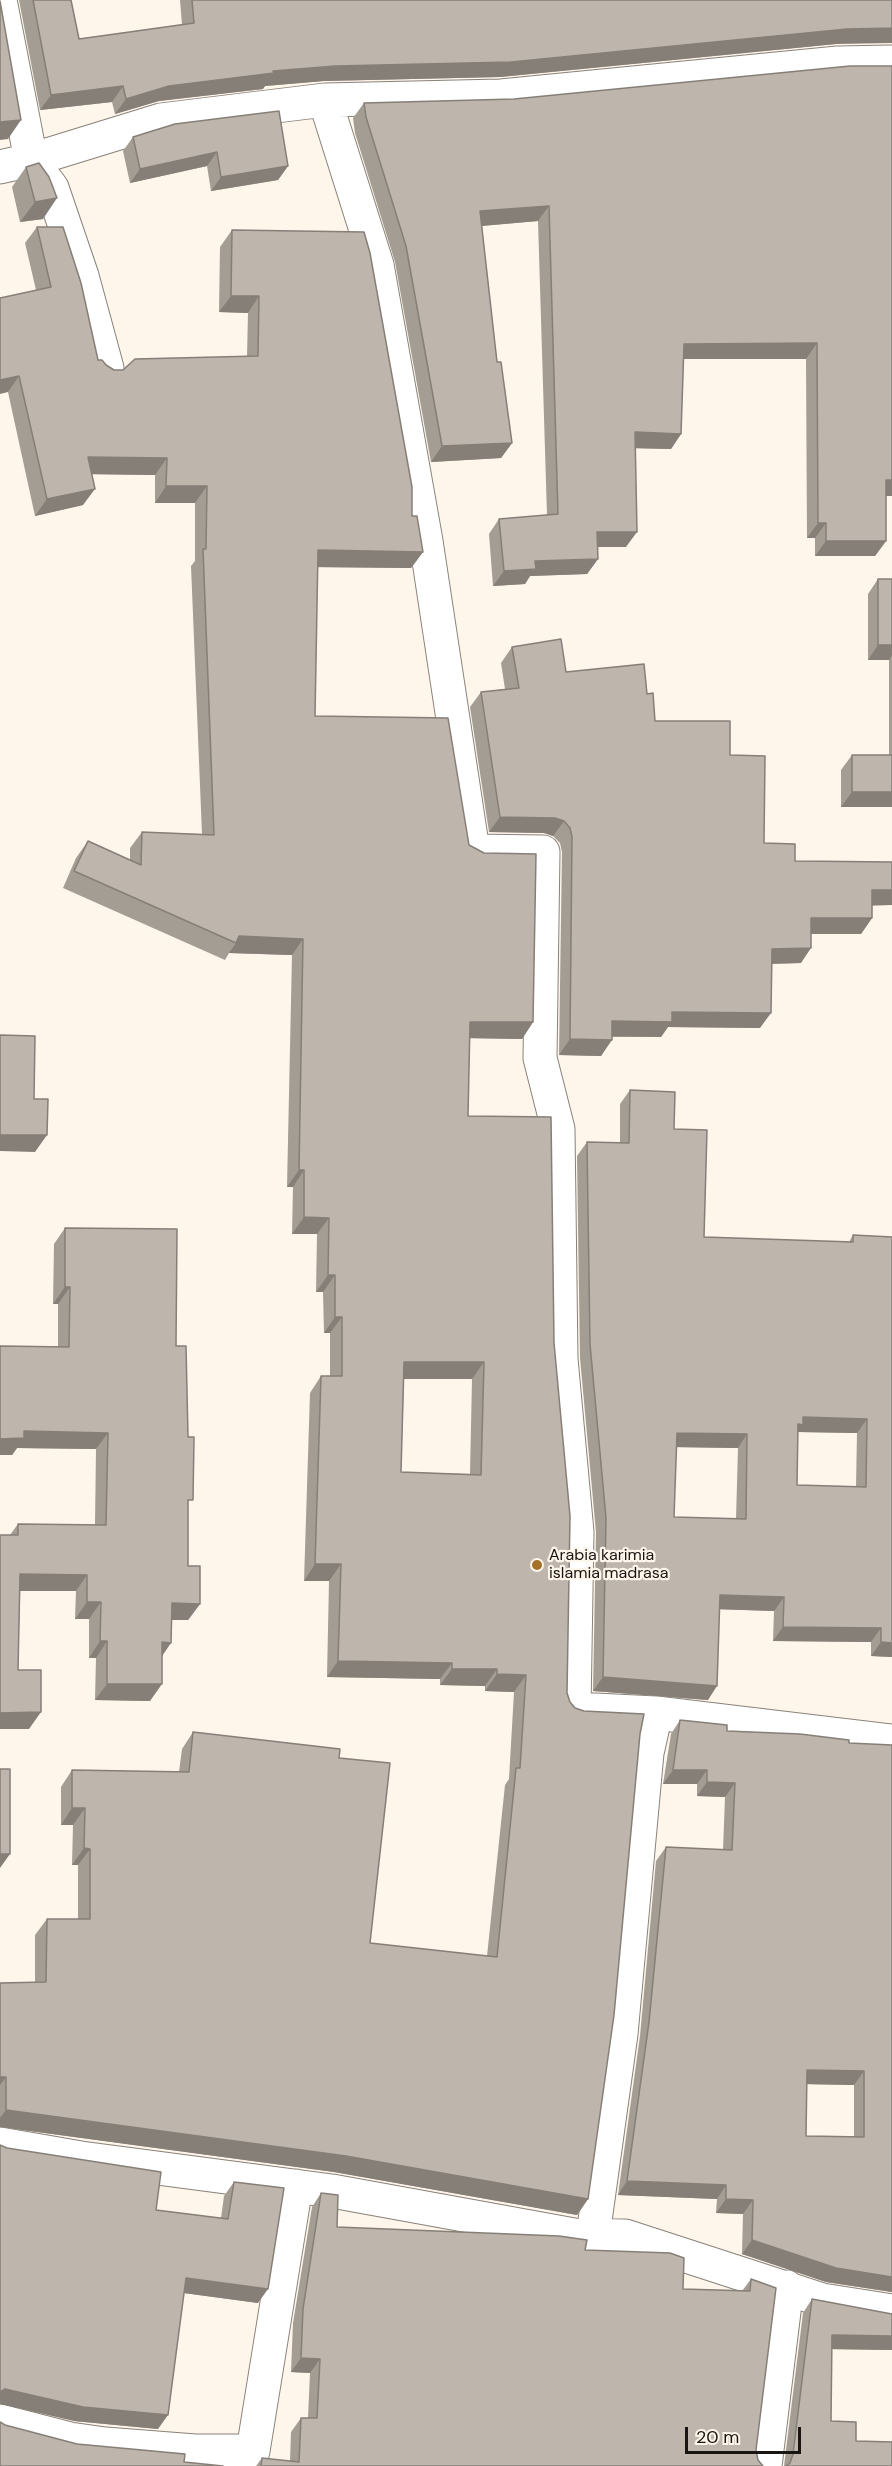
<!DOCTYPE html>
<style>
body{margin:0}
#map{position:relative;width:892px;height:2466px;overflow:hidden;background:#fef5eb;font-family:"DM Sans",sans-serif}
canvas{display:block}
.scale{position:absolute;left:685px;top:2427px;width:116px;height:27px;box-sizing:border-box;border:3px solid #181512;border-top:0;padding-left:8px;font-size:18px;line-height:21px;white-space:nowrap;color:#181512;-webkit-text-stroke:4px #fef5eb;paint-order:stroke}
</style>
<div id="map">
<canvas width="892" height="2466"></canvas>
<div class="scale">20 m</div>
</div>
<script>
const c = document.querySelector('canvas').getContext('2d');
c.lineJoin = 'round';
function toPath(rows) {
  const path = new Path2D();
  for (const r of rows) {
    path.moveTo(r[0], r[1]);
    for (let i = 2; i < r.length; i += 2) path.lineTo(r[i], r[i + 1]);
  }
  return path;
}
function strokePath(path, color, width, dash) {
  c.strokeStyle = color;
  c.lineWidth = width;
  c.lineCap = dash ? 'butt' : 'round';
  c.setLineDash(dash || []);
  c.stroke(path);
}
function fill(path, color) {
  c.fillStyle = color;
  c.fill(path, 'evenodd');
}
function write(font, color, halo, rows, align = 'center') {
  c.font = font + ' "DM Sans",sans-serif';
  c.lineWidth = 4.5;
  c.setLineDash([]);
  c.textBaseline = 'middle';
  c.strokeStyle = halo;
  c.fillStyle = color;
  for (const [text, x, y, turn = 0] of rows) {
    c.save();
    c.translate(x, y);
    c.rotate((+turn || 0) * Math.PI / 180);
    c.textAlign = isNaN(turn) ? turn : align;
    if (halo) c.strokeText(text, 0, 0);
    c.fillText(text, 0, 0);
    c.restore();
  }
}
const minor = toPath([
 [0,0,31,160,52,188,82,276,107,368],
 [325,100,377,265,426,541,473,851,543,852,540,1058,558,1129,561,1359,577,1532,574,1709,656,1713],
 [0,167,31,160,161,120,325,100,501,96,838,63,892,62],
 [0,2144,81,2158,332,2191,574,2235,625,2236,822,2300,892,2311],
 [593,2235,621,2034,647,1753,656,1713,892,1741],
 [0,2421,70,2439,105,2444,195,2451,253,2451,296,2186],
 [765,2466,787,2287]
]);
const wall = toPath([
 [19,0,71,0,79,39,182,25,180,0,892,0,836,44,500,77,324,81,265,86,263,89,159,101,115,114,112,102,40,110],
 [892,66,892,496,886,496,886,541,875,556,815,556,815,538,807,538,806,359,683,359,681,434,671,449,635,448,626,547,598,547,598,559,587,574,530,576,525,584,493,586,489,534,499,519,547,515,538,221,482,226,497,362,512,443,501,458,431,462,395,262,355,133,353,118,364,103,514,99],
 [175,124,288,166,278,180,211,191,207,166,130,183,123,151,133,137],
 [26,167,43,219,20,222,12,187],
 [37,227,98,360,114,370,123,370,247,357,248,313,219,312,220,247,232,230,412,516,423,552,411,568,317,567,315,716,469,845,533,1022,522,1039,469,1038,468,1116,554,1343,567,1693,570,1702,575,1708,640,1734,588,2199,577,2215,334,2172,0,2127,0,1983,35,1982,35,1935,47,1919,78,1919,78,1865,72,1865,73,1825,61,1825,61,1787,72,1770,179,1772,182,1749,193,1732,339,1758,370,1943,487,1956,505,1785,509,1779,514,1692,485,1691,485,1686,440,1685,440,1679,327,1677,329,1581,304,1581,310,1393,321,1376,330,1376,330,1333,324,1333,323,1292,316,1292,317,1234,292,1234,293,1187,287,1187,292,955,229,953,225,960,63,888,76,858,88,841,130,860,130,848,142,832,202,834,191,566,195,561,195,503,155,503,155,475,91,474,83,505,35,516,8,392,36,290,25,243],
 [404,1379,472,1379,470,1474,401,1472],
 [878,579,892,579,892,807,841,807,841,770,852,755,889,755,889,660,868,660,868,594],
 [512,647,566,672,647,694,655,721,730,755,764,843,872,905,872,918,861,934,811,934,801,963,771,964,760,1028,668,1027,661,1037,612,1037,601,1056,559,1055,562,852,560,843,553,836,544,833,489,832,470,707,481,692,505,689,501,663],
 [630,1090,674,1129,704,1237,849,1242,853,1235,892,1237,892,1657,871,1656,871,1642,773,1641,774,1611,719,1609,708,1700,593,1691,596,1532,580,1358,577,1156,587,1142,620,1143,620,1104],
 [798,1432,857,1433,856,1487,797,1485],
 [676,1447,738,1448,736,1519,674,1517],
 [65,1228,176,1346,188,1506,188,1566,200,1604,188,1620,172,1620,150,1701,95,1700,96,1658,89,1658,89,1619,75,1619,76,1591,20,1591,18,1670,29,1729,0,1729,10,1535,18,1524,95,1525,96,1449,17,1448,12,1455,0,1455,0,1346,58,1347,58,1304,53,1304,54,1244],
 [680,1720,727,1731,849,1743,892,2292,826,2282,742,2254,743,2214,716,2213,717,2199,618,2195,640,2036,656,1861,666,1847,723,1850,725,1797,697,1796,697,1784,663,1784,671,1734],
 [807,2084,854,2085,854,2137,806,2136],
 [7,2148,156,2210,221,2218,224,2196,234,2182,258,2303,184,2293,158,2429,74,2421],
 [321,2193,337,2227,585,2250,683,2289,742,2291,751,2279,756,2450,758,2460,763,2466,256,2466,262,2458,290,2461,291,2432,301,2418,308,2418,310,2373,291,2372,293,2323,312,2207],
 [812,2299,892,2314,892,2350,832,2349,831,2421,856,2441,892,2466,784,2466,803,2313]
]);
const shadedWall = toPath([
 [892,28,892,43,836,44,500,77,324,81,265,86,263,89,159,101,115,114,126,99,169,86,273,71,847,29],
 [123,86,112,102,40,110,51,95],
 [21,120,8,139,0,140,0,122],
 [217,152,207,166,130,183,140,169],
 [288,166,278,180,211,191,221,177],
 [57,198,43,219,20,222,35,202],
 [549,206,538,221,469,227,480,211],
 [231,296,259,296,248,313,219,312],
 [817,343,806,359,673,359,684,344],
 [19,376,8,392,0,394,0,380],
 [635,432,681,434,671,449,624,448],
 [512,443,501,458,431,462,442,446],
 [88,457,167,458,155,475,76,474],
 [886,480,892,480,892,496,875,496],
 [166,486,207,486,195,503,155,503],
 [95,489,83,505,35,516,47,499],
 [818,523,826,523,815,538,807,538],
 [597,532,637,532,626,547,586,547],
 [826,541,886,541,875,556,815,556],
 [318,550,423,552,411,568,306,567],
 [598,559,587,574,530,576,525,584,493,586,504,571,535,561],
 [878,645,892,645,892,655,889,660,868,660],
 [852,792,892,792,892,807,841,807],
 [500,817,555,818,564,821,553,836,544,833,489,832],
 [872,890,892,890,892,905,861,906],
 [811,918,872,918,861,934,801,934],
 [239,936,303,939,292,955,229,953,236,943],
 [811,948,801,963,761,964,772,949],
 [672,1012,771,1013,760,1028,668,1027,661,1037,602,1036,612,1021],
 [470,1022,533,1022,522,1039,458,1038],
 [570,1039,612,1040,601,1056,559,1055],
 [0,1135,47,1135,35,1152,0,1151],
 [299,1170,304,1170,293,1187,287,1187],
 [304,1217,329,1218,317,1234,292,1234],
 [328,1275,335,1275,323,1292,316,1292],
 [65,1287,70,1287,58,1304,53,1304],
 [335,1317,342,1317,330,1333,324,1333],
 [404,1362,484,1362,472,1379,392,1379],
 [803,1417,867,1419,857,1433,798,1432,788,1438],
 [24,1431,108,1433,96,1449,17,1448,12,1455,0,1455,0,1439],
 [677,1433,747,1434,738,1448,667,1447],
 [315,1564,341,1564,329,1581,304,1581],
 [20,1574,87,1575,76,1591,8,1591],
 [720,1595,784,1597,774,1611,710,1609],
 [87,1602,101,1602,89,1619,75,1619],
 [172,1603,200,1604,188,1620,160,1620],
 [783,1627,881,1628,871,1642,773,1641],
 [100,1641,107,1641,96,1658,89,1658],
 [162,1642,171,1643,160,1659],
 [881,1642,892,1643,892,1657,871,1656],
 [338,1661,452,1663,440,1679,327,1677],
 [452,1669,497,1669,485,1686,440,1685],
 [497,1674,526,1675,514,1692,485,1691],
 [603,1677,717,1686,708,1700,593,1691],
 [107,1684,162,1684,150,1701,95,1700],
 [41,1712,29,1729,0,1729,0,1713],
 [673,1770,707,1770,697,1784,663,1784],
 [707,1782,735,1783,725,1797,697,1796],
 [72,1808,85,1808,73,1825,61,1825],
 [84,1848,90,1849,78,1865,72,1865],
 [0,1854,10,1854,0,1868],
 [807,2070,864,2071,854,2085,798,2084],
 [0,2077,6,2077,0,2085],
 [6,2110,346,2156,588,2199,577,2215,334,2172,0,2127,0,2118],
 [627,2181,726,2185,717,2199,618,2195],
 [726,2199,753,2200,743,2214,716,2213],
 [752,2240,892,2277,892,2292,826,2282,742,2254],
 [186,2278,268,2289,258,2303,176,2292],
 [832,2335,892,2336,892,2350,822,2349],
 [301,2358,320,2359,310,2373,291,2372],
 [5,2389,168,2415,158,2429,74,2421,0,2404,0,2392]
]);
const building = toPath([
 [33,0,71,0,79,39,194,23,192,0,892,0,892,28,847,29,511,62,335,66,273,71,274,73,169,86,126,99,123,86,51,95,33,0],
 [0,1,21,120,0,122,0,1],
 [850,66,892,66,892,480,886,480,886,541,826,541,826,523,818,523,817,343,684,344,681,434,635,432,637,532,597,532,598,559,535,561,536,569,504,571,499,519,558,514,549,206,480,211,497,362,501,362,512,443,442,446,406,246,366,117,364,103,514,99,850,66],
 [279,111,288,166,221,177,217,152,140,169,133,137,175,124,279,111],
 [39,163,49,177,57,198,35,202,26,167,39,163],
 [37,227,63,227,81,283,98,360,102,360,106,365,114,370,123,370,135,359,258,356,259,296,231,296,232,230,364,232,370,253,412,487,412,516,417,516,423,552,318,550,315,716,448,718,469,845,484,853,536,854,533,1022,470,1022,468,1116,551,1117,554,1343,570,1516,567,1693,570,1702,575,1708,584,1711,644,1714,640,1734,614,2015,588,2199,346,2156,6,2110,6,2077,0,2077,0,1983,46,1982,47,1919,90,1919,90,1849,84,1848,85,1808,72,1808,72,1770,189,1772,193,1732,340,1749,339,1758,390,1763,370,1943,497,1957,516,1768,520,1768,526,1675,497,1674,497,1669,452,1669,452,1663,338,1661,341,1564,315,1564,321,1376,342,1376,342,1317,335,1317,335,1275,328,1275,329,1218,304,1217,304,1170,299,1170,303,939,239,936,236,943,74,871,88,841,141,865,142,832,214,835,203,549,206,549,207,486,166,486,167,458,88,457,95,489,47,499,19,376,0,380,0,298,51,287,37,227],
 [404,1362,484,1362,481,1475,401,1472,404,1362],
 [878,579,892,579,892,645,878,645,878,579],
 [561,639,566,672,644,664,647,694,653,693,655,721,730,721,730,755,765,756,764,843,795,844,795,861,892,862,892,890,872,890,872,918,811,918,811,948,772,949,771,1013,672,1012,672,1022,612,1021,612,1040,570,1039,572,837,570,828,564,821,555,818,500,817,481,692,519,688,512,647,561,639],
 [852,755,892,755,892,792,852,792,852,755],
 [0,1035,35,1036,34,1099,48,1099,47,1135,0,1135,0,1035],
 [630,1090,675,1092,674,1129,707,1130,704,1237,853,1242,853,1235,892,1237,892,1643,881,1642,881,1628,783,1627,784,1597,720,1595,717,1686,603,1677,606,1518,590,1344,587,1142,629,1143,630,1090],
 [803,1417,867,1419,866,1487,797,1485,798,1424,803,1425,803,1417],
 [677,1433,747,1434,746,1519,674,1517,677,1433],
 [65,1228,177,1229,176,1346,186,1346,188,1437,194,1437,193,1500,188,1500,188,1566,200,1566,200,1604,172,1603,171,1643,162,1642,162,1684,107,1684,107,1641,100,1641,101,1602,87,1602,87,1575,20,1574,18,1670,41,1670,41,1712,0,1713,0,1535,18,1535,18,1524,106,1525,108,1433,24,1431,24,1438,0,1439,0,1346,69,1347,70,1287,65,1287,65,1228],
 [680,1720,727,1725,727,1731,800,1734,849,1740,849,1743,892,1745,892,2277,836,2268,752,2240,753,2200,726,2199,726,2185,627,2181,649,2022,666,1847,732,1850,735,1783,707,1782,707,1770,673,1770,680,1720],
 [807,2070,864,2071,864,2137,806,2136,807,2070],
 [0,1769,10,1769,10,1854,0,1854,0,1769],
 [0,2145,7,2148,161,2172,156,2210,228,2219,234,2182,284,2188,268,2289,186,2278,168,2415,83,2407,5,2389,0,2392,0,2145],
 [321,2193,338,2195,337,2227,559,2236,587,2240,585,2250,670,2253,684,2258,683,2289,750,2291,751,2279,776,2288,756,2450,758,2460,763,2466,261,2466,262,2458,299,2462,301,2418,317,2418,320,2359,301,2358,303,2309,321,2193],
 [812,2299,892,2314,892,2336,832,2335,831,2421,856,2422,856,2441,892,2442,892,2466,786,2466,790,2463,793,2454,812,2299],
 [0,2422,5,2425,77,2444,185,2454,184,2462,223,2466,0,2466,0,2422]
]);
const markers = [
 [537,1565,6,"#a57129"]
];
const poiNames = [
 ["Arabia karimia",549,1556],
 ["islamia madrasa",549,1574]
];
strokePath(minor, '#898279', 35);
strokePath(minor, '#fff', 33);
fill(wall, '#a39d94');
fill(shadedWall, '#857f78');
fill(building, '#beb6ac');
strokePath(building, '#857f78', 1.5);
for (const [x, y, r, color] of markers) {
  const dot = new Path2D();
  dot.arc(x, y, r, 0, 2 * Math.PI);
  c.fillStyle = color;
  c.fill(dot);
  strokePath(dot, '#fef5eb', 2);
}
write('16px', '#181512', '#fef5eb', poiNames, 'left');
</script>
